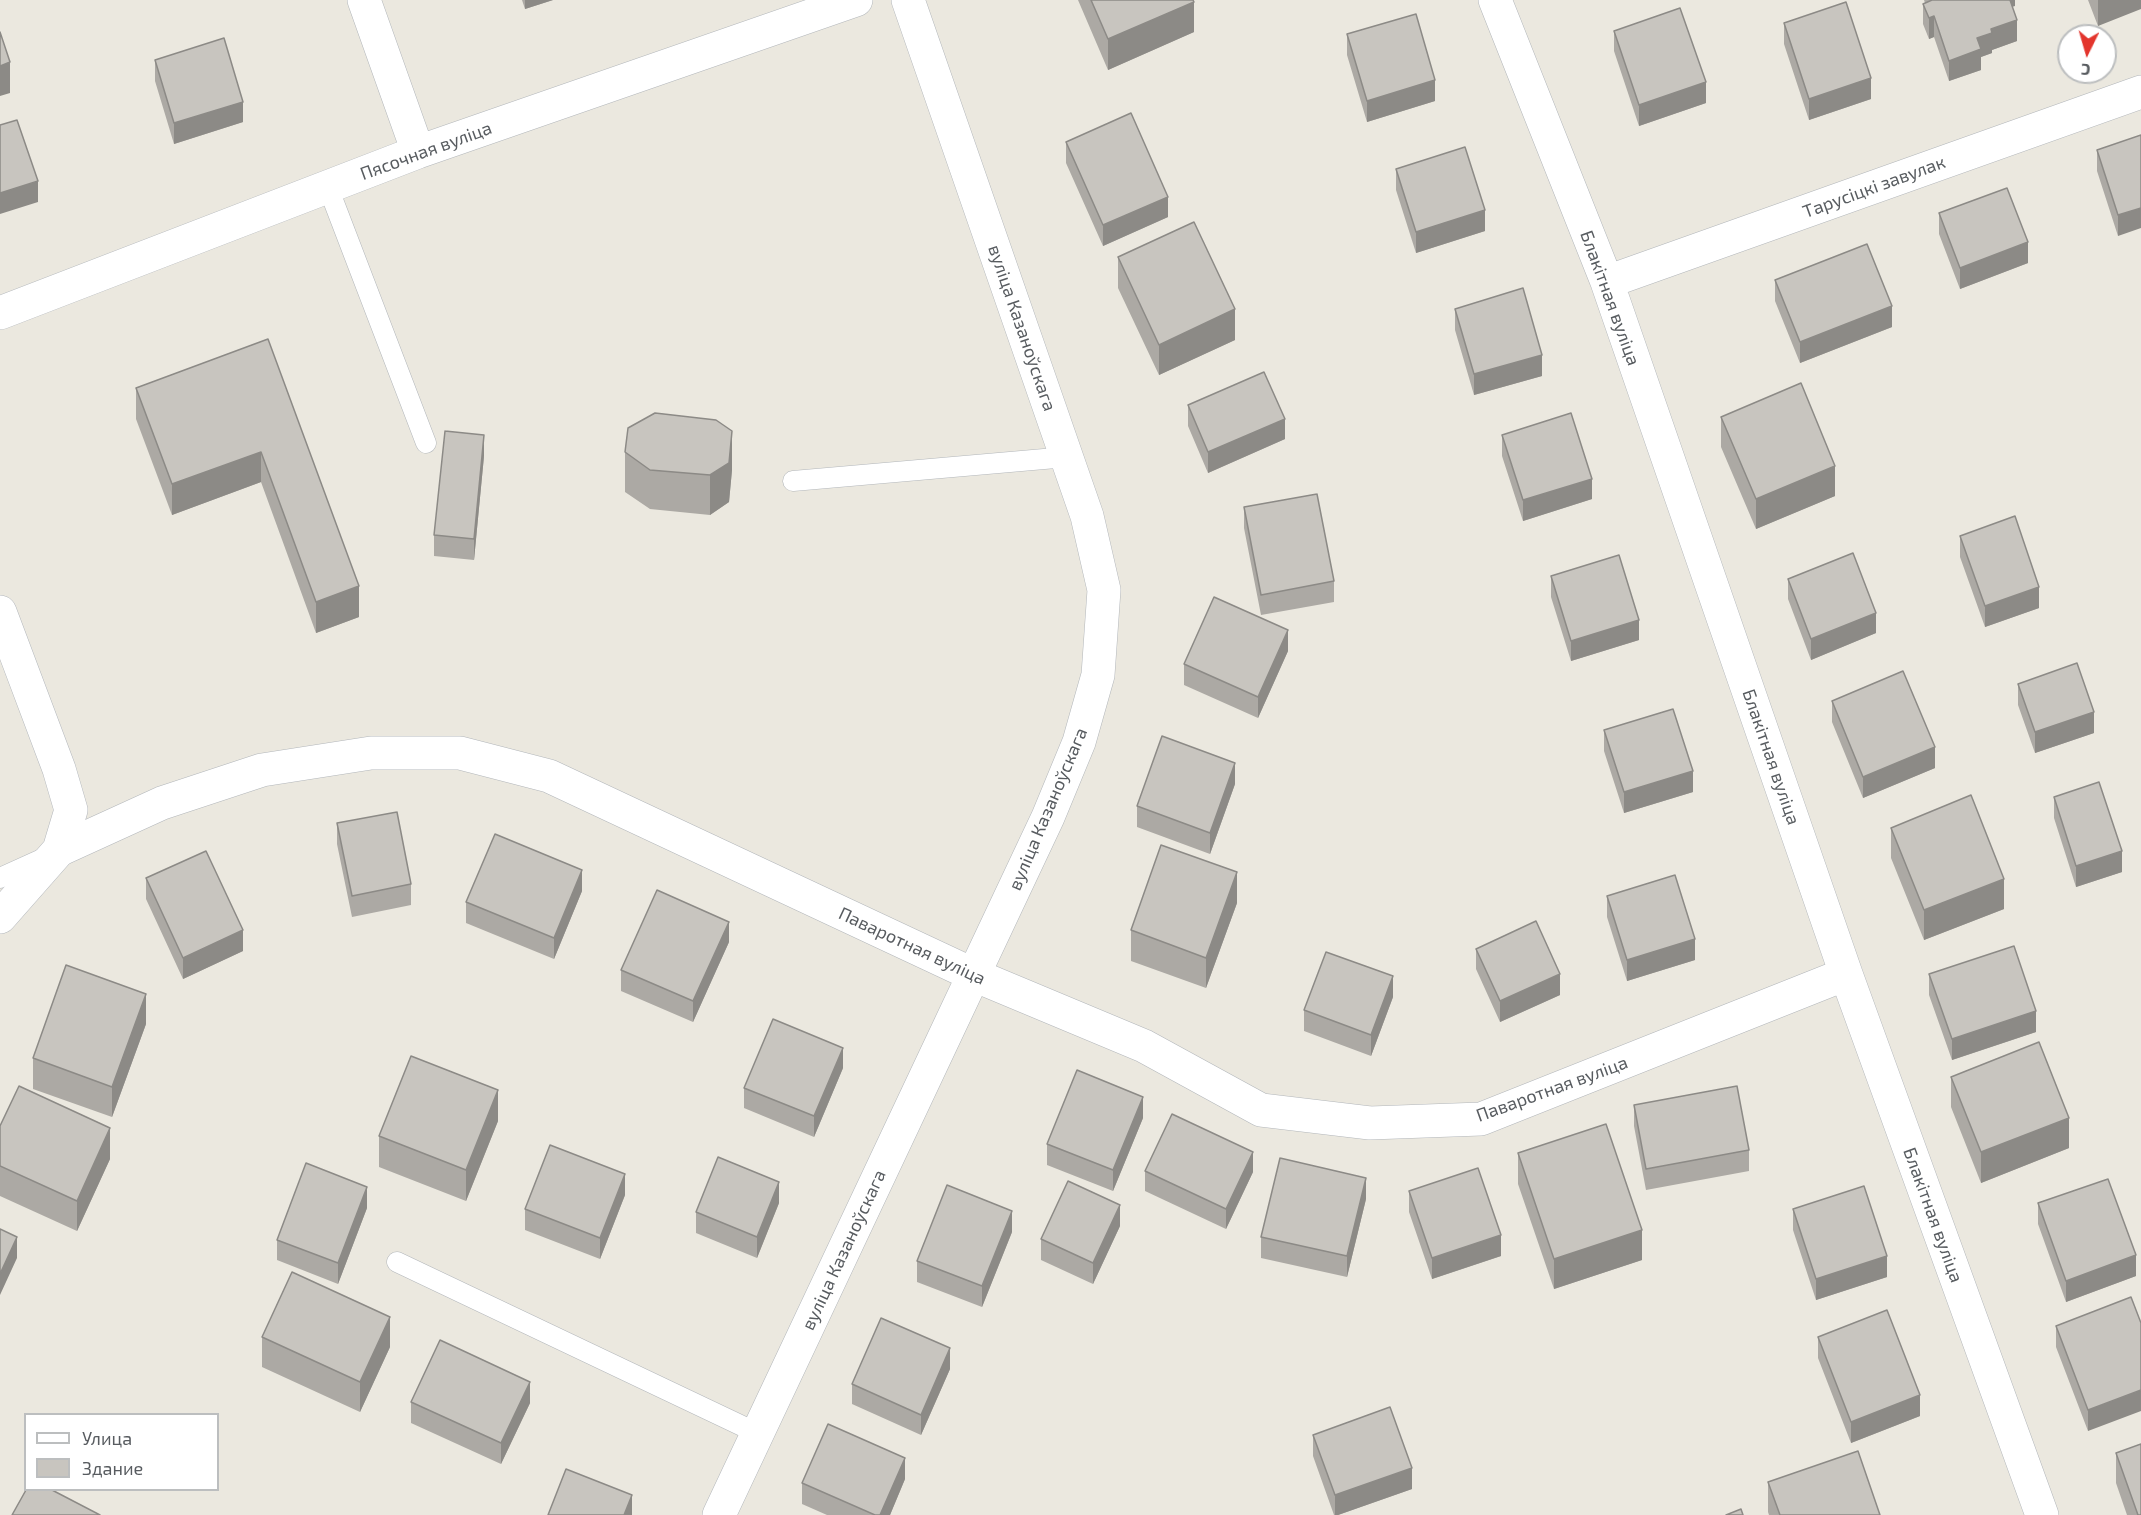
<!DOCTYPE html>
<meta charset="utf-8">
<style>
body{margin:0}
#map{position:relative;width:2141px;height:1515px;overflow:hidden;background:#ebe8df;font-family:"Exo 2",sans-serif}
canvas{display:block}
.legend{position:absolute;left:24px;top:1413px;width:195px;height:78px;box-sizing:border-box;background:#fff;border:2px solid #bcbebf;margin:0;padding:8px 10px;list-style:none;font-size:18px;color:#585c60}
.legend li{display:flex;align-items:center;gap:12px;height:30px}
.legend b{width:30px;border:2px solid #bcbebf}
.north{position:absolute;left:2057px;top:24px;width:60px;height:60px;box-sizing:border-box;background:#fff;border:2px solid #bcbebf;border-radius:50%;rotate:185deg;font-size:16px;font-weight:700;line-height:24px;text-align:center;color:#585c60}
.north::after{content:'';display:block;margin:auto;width:21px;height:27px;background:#e3352d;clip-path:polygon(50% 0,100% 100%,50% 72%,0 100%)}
</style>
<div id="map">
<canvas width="2141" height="1515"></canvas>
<ul class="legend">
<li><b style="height:8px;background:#fff"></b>Улица</li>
<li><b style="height:16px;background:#c8c5bf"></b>Здание</li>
</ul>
<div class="north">С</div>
</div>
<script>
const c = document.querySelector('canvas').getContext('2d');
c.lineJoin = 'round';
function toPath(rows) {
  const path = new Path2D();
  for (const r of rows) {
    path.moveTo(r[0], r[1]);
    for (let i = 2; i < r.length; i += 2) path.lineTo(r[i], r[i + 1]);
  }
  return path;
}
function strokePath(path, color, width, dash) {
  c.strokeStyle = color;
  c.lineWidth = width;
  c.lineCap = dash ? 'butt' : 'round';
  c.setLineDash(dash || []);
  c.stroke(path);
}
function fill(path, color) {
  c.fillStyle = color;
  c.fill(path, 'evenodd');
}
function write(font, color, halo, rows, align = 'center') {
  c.font = font + ' "Exo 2",sans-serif';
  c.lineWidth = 5;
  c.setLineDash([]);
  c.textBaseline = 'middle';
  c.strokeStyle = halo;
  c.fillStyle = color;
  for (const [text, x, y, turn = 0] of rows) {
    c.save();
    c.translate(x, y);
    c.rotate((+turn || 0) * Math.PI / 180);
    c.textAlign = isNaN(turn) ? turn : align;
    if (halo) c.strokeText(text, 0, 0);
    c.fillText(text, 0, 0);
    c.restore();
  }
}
const lane = toPath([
 [328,187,426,443],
 [793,481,1067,457],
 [0,878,44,858],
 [397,1262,757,1433]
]);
const street = toPath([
 [364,0,418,152],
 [1495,0,1607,282,1846,974,2042,1515],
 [1607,282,2141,92],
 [0,313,418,152,856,0],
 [59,850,162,803,262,770,371,753,460,753,549,776,974,975,1144,1046,1261,1110,1370,1123,1481,1119,1846,974],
 [719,1515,1048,817,1079,742,1098,675,1104,590,1087,516,908,0]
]);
const secondary = toPath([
 [0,612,59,769,71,810,59,850,0,917]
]);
const wall = toPath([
 [522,0,553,0,525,9],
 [1078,0,1193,0,1194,32,1108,70],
 [1924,0,2015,0,2015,6,2012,6,2017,41,1992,50,1992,53,1981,57,1981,70,1949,81,1934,37,1929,39,1923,24,1923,4,1925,3],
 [2088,0,2141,0,2098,26],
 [1784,23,1871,99,1809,120,1784,44],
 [1614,31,1706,103,1639,126,1614,51],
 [1347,34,1435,101,1367,122,1347,55],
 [155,60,243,122,174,144,155,81],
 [2141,135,2118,236,2097,171,2097,150],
 [1066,142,1168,217,1103,246,1066,163],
 [1396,169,1485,231,1416,253,1396,190],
 [1939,213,2028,263,1960,289,1939,234],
 [1118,257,1235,340,1159,375,1118,288],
 [1775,280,1892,327,1800,363,1775,301],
 [1455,309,1542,376,1474,395,1455,330],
 [268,339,359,617,316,633,261,482,172,515,136,419,136,388],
 [1188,405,1285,439,1208,473,1188,426],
 [1721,417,1835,496,1756,529,1721,447],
 [1502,435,1592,499,1523,521,1502,456],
 [625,452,732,470,729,502,710,515,650,509,625,492],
 [484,456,474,560,434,556,434,535],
 [1244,507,1334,581,1334,602,1261,615,1244,528],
 [1960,536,2039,608,1985,627,1960,557],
 [1551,576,1639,640,1571,661,1551,597],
 [1788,579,1876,633,1811,660,1788,599],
 [1288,651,1258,718,1184,685,1184,664],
 [2018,684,2094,733,2035,753,2018,705],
 [1832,701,1935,768,1863,798,1832,722],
 [1604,730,1693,792,1624,813,1604,751],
 [1235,784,1210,854,1137,827,1137,806],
 [2054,797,2122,872,2076,887,2054,818],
 [337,823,411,884,411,905,352,917,337,844],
 [1891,828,2004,909,1924,940,1891,858],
 [146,878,243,951,183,979,146,899],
 [582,891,554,959,466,923,466,902],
 [1607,896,1695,960,1627,981,1607,917],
 [1237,903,1206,988,1131,961,1131,930],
 [729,942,693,1022,621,991,621,970],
 [1476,949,1560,995,1500,1022,1476,969],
 [1929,974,2036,1032,1952,1060,1929,995],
 [1393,997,1371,1056,1304,1031,1304,1010],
 [146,1024,112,1117,33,1089,33,1058],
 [843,1068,814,1137,744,1108,744,1088],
 [1951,1077,2069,1148,1981,1183,1951,1107],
 [1634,1105,1749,1150,1749,1171,1646,1190,1634,1126],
 [1143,1118,1113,1191,1047,1165,1047,1144],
 [498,1121,466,1201,379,1167,379,1136],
 [0,1126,110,1159,77,1231,0,1196],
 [1518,1153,1642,1260,1554,1289,1518,1184],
 [1145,1171,1253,1172,1226,1229,1145,1191],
 [1409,1191,1501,1256,1432,1279,1409,1212],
 [625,1195,600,1259,525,1230,525,1209],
 [1366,1199,1347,1277,1261,1258,1261,1237],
 [779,1203,757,1258,696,1233,696,1212],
 [2038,1203,2136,1276,2066,1302,2038,1224],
 [367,1208,338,1284,277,1260,277,1240],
 [1793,1209,1887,1277,1816,1300,1793,1230],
 [1120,1226,1093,1284,1041,1260,1041,1239],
 [1012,1232,982,1307,917,1282,917,1261],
 [2131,1297,2088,1431,2056,1347,2056,1326],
 [262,1337,390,1347,360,1412,262,1367],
 [1818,1337,1920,1416,1851,1443,1818,1358],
 [950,1369,921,1435,852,1404,852,1384],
 [411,1402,530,1403,501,1464,411,1423],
 [1313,1435,1412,1489,1338,1515,1334,1515,1313,1456],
 [2116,1453,2141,1515,2127,1515,2116,1483],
 [905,1479,890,1515,827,1515,802,1504,802,1483],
 [1768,1482,1880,1515,1769,1515,1768,1512]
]);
const shadedWall = toPath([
 [525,0,553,0,525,9],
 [2006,0,2015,0,2015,6,2006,9],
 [2098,0,2141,0,2141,9,2098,26],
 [1194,2,1194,32,1108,70,1108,39],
 [1934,16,1934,37,1929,39,1929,18],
 [2017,20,2017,41,1992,50,1992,53,1981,57,1981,70,1949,81,1949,61,1977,38,1991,29],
 [10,62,10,93,0,96,0,66],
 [1871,78,1871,99,1809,120,1809,99],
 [1435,80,1435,101,1367,122,1367,101],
 [1706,82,1706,103,1639,126,1639,105],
 [243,102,243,122,174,144,174,123],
 [38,181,38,202,0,214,0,193],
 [1168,197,1168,217,1103,246,1103,225],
 [2141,208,2141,228,2118,236,2118,215],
 [1485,210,1485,231,1416,253,1416,232],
 [2028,242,2028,263,1960,289,1960,268],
 [1892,306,1892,327,1800,363,1800,342],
 [1235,309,1235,340,1159,375,1159,345],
 [1542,355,1542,376,1474,395,1474,374],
 [1285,419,1285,439,1208,473,1208,452],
 [732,431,732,470,729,502,710,515,710,475],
 [484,435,484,456,474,560,474,539],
 [261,452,261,482,172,515,172,484],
 [1835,466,1835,496,1756,529,1756,499],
 [1592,479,1592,499,1523,521,1523,500],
 [359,586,359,617,316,633,316,602],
 [2039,587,2039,608,1985,627,1985,606],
 [1876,613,1876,633,1811,660,1811,639],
 [1639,620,1639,640,1571,661,1571,641],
 [1288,630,1288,651,1258,718,1258,697],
 [2094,712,2094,733,2035,753,2035,732],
 [1935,747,1935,768,1863,798,1863,777],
 [1235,763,1235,784,1210,854,1210,833],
 [1693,771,1693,792,1624,813,1624,792],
 [2122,851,2122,872,2076,887,2076,866],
 [582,870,582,891,554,959,554,938],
 [1237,872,1237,903,1206,988,1206,958],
 [2004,879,2004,909,1924,940,1924,910],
 [729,922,729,942,693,1022,693,1001],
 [243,930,243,951,183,979,183,958],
 [1695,939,1695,960,1627,981,1627,960],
 [1560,974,1560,995,1500,1022,1500,1001],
 [1393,976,1393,997,1371,1056,1371,1035],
 [146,994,146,1024,112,1117,112,1087],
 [2036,1011,2036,1032,1952,1060,1952,1039],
 [843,1048,843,1068,814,1137,814,1116],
 [498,1090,498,1121,466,1201,466,1170],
 [1143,1097,1143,1118,1113,1191,1113,1170],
 [2069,1118,2069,1148,1981,1183,1981,1152],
 [110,1128,110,1159,77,1231,77,1201],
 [1253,1152,1253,1172,1226,1229,1226,1209],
 [625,1174,625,1195,600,1259,600,1238],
 [1366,1178,1366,1199,1347,1277,1347,1256],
 [779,1182,779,1203,757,1258,757,1237],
 [367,1187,367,1208,338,1284,338,1263],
 [1120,1205,1120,1226,1093,1284,1093,1263],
 [1012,1211,1012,1232,982,1307,982,1286],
 [1642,1230,1642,1260,1554,1289,1554,1259],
 [1501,1235,1501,1256,1432,1279,1432,1258],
 [17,1237,17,1258,0,1295,0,1274],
 [2136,1255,2136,1276,2066,1302,2066,1281],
 [1887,1256,1887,1277,1816,1300,1816,1279],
 [390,1317,390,1347,360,1412,360,1382],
 [950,1348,950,1369,921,1435,921,1415],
 [530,1382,530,1403,501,1464,501,1443],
 [2141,1390,2141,1411,2088,1431,2088,1410],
 [1920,1395,1920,1416,1851,1443,1851,1422],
 [905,1458,905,1479,890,1515,880,1515],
 [1412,1468,1412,1489,1338,1515,1335,1515,1335,1495],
 [632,1495,632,1515,624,1515]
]);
const building = toPath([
 [1091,0,1193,0,1194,2,1108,39,1091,0],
 [1932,0,2010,0,2017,20,1991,29,1992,33,1977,38,1981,49,1949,61,1934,16,1929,18,1923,4,1932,0],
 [1846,2,1871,78,1809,99,1784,23,1846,2],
 [1680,8,1706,82,1639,105,1614,31,1680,8],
 [1416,14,1435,80,1367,101,1347,34,1416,14],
 [0,32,10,62,0,66,0,32],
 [224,38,243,102,174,123,155,60,224,38],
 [1131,113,1168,197,1103,225,1066,142,1131,113],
 [17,120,38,181,0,193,0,125,17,120],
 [2141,135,2141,208,2118,215,2097,150,2141,135],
 [1465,147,1485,210,1416,232,1396,169,1465,147],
 [2007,188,2028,242,1960,268,1939,213,2007,188],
 [1194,222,1235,309,1159,345,1118,257,1194,222],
 [1867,244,1892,306,1800,342,1775,280,1867,244],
 [1523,288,1542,355,1474,374,1455,309,1523,288],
 [268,339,359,586,316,602,261,452,172,484,136,388,268,339],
 [1264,372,1285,419,1208,452,1188,405,1264,372],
 [1801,383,1835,466,1756,499,1721,417,1801,383],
 [655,413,716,420,732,431,729,463,710,475,650,470,625,452,628,428,655,413],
 [1571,413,1592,479,1523,500,1502,435,1571,413],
 [445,431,484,435,474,539,434,535,445,431],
 [1317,494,1334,581,1261,595,1244,507,1317,494],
 [2015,516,2039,587,1985,606,1960,536,2015,516],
 [1853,553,1876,613,1811,639,1788,579,1853,553],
 [1619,555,1639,620,1571,641,1551,576,1619,555],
 [1214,597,1288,630,1258,697,1184,664,1214,597],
 [2077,663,2094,712,2035,732,2018,684,2077,663],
 [1903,671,1935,747,1863,777,1832,701,1903,671],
 [1673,709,1693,771,1624,792,1604,730,1673,709],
 [1162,736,1235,763,1210,833,1137,806,1162,736],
 [2099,782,2122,851,2076,866,2054,797,2099,782],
 [1971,795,2004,879,1924,910,1891,828,1971,795],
 [397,812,411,884,352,896,337,823,397,812],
 [495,834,582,870,554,938,466,902,495,834],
 [1161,845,1237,872,1206,958,1131,930,1161,845],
 [206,851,243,930,183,958,146,878,206,851],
 [1675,875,1695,939,1627,960,1607,896,1675,875],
 [657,890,729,922,693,1001,621,970,657,890],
 [1536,921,1560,974,1500,1001,1476,949,1536,921],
 [2014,946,2036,1011,1952,1039,1929,974,2014,946],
 [1326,952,1393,976,1371,1035,1304,1010,1326,952],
 [66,965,146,994,112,1087,33,1058,66,965],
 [773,1019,843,1048,814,1116,744,1088,773,1019],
 [2039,1042,2069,1118,1981,1152,1951,1077,2039,1042],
 [411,1056,498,1090,466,1170,379,1136,411,1056],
 [1077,1070,1143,1097,1113,1170,1047,1144,1077,1070],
 [19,1086,110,1128,77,1201,0,1166,0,1126,19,1086],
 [1737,1086,1749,1150,1646,1169,1634,1105,1737,1086],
 [1172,1114,1253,1152,1226,1209,1145,1171,1172,1114],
 [1606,1124,1642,1230,1554,1259,1518,1153,1606,1124],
 [550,1145,625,1174,600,1238,525,1209,550,1145],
 [718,1157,779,1182,757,1237,696,1212,718,1157],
 [1280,1158,1366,1178,1347,1256,1261,1237,1280,1158],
 [306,1163,367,1187,338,1263,277,1240,306,1163],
 [1478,1168,1501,1235,1432,1258,1409,1191,1478,1168],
 [2108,1179,2136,1255,2066,1281,2038,1203,2108,1179],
 [1068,1181,1120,1205,1093,1263,1041,1239,1068,1181],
 [947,1185,1012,1211,982,1286,917,1261,947,1185],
 [1864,1186,1887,1256,1816,1279,1793,1209,1864,1186],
 [0,1229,17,1237,0,1274,0,1229],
 [292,1272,390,1317,360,1382,262,1337,292,1272],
 [2131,1297,2141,1323,2141,1390,2088,1410,2056,1326,2131,1297],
 [1887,1310,1920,1395,1851,1422,1818,1337,1887,1310],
 [881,1318,950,1348,921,1415,852,1384,881,1318],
 [440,1340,530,1382,501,1443,411,1402,440,1340],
 [1390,1407,1412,1468,1335,1495,1313,1435,1390,1407],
 [828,1424,905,1458,880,1515,875,1515,802,1483,828,1424],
 [2141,1444,2141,1515,2138,1515,2116,1453,2141,1444],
 [1858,1451,1880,1515,1780,1515,1768,1482,1858,1451],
 [566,1469,632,1495,624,1515,548,1515,566,1469],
 [26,1490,52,1490,100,1515,12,1515,26,1490],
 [1741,1509,1743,1515,1726,1515,1741,1509]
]);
const streetNames = [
 ["Пясочная вуліца",426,151,-20],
 ["Тарусіцкі завулак",1874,187,-20],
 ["Блакітная вуліца",1610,298,70],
 ["вуліца Казаноўскага",1022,328,71],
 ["Блакітная вуліца",1771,757,71],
 ["вуліца Казаноўскага",1048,809,-67],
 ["Паваротная вуліца",912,946,25],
 ["Паваротная вуліца",1552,1089,-20],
 ["Блакітная вуліца",1933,1215,70],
 ["вуліца Казаноўскага",844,1250,-65]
];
strokePath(lane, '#b2b6ba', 21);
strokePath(street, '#b2b6ba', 34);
strokePath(secondary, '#b3b7bc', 34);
strokePath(lane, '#fff', 20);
strokePath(street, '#fff', 33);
strokePath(secondary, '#fff', 33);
fill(wall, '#aca9a4');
fill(shadedWall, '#8c8a86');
fill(building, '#c8c5bf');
strokePath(building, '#8c8a86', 1.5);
write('18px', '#585c60', '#fff', streetNames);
</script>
